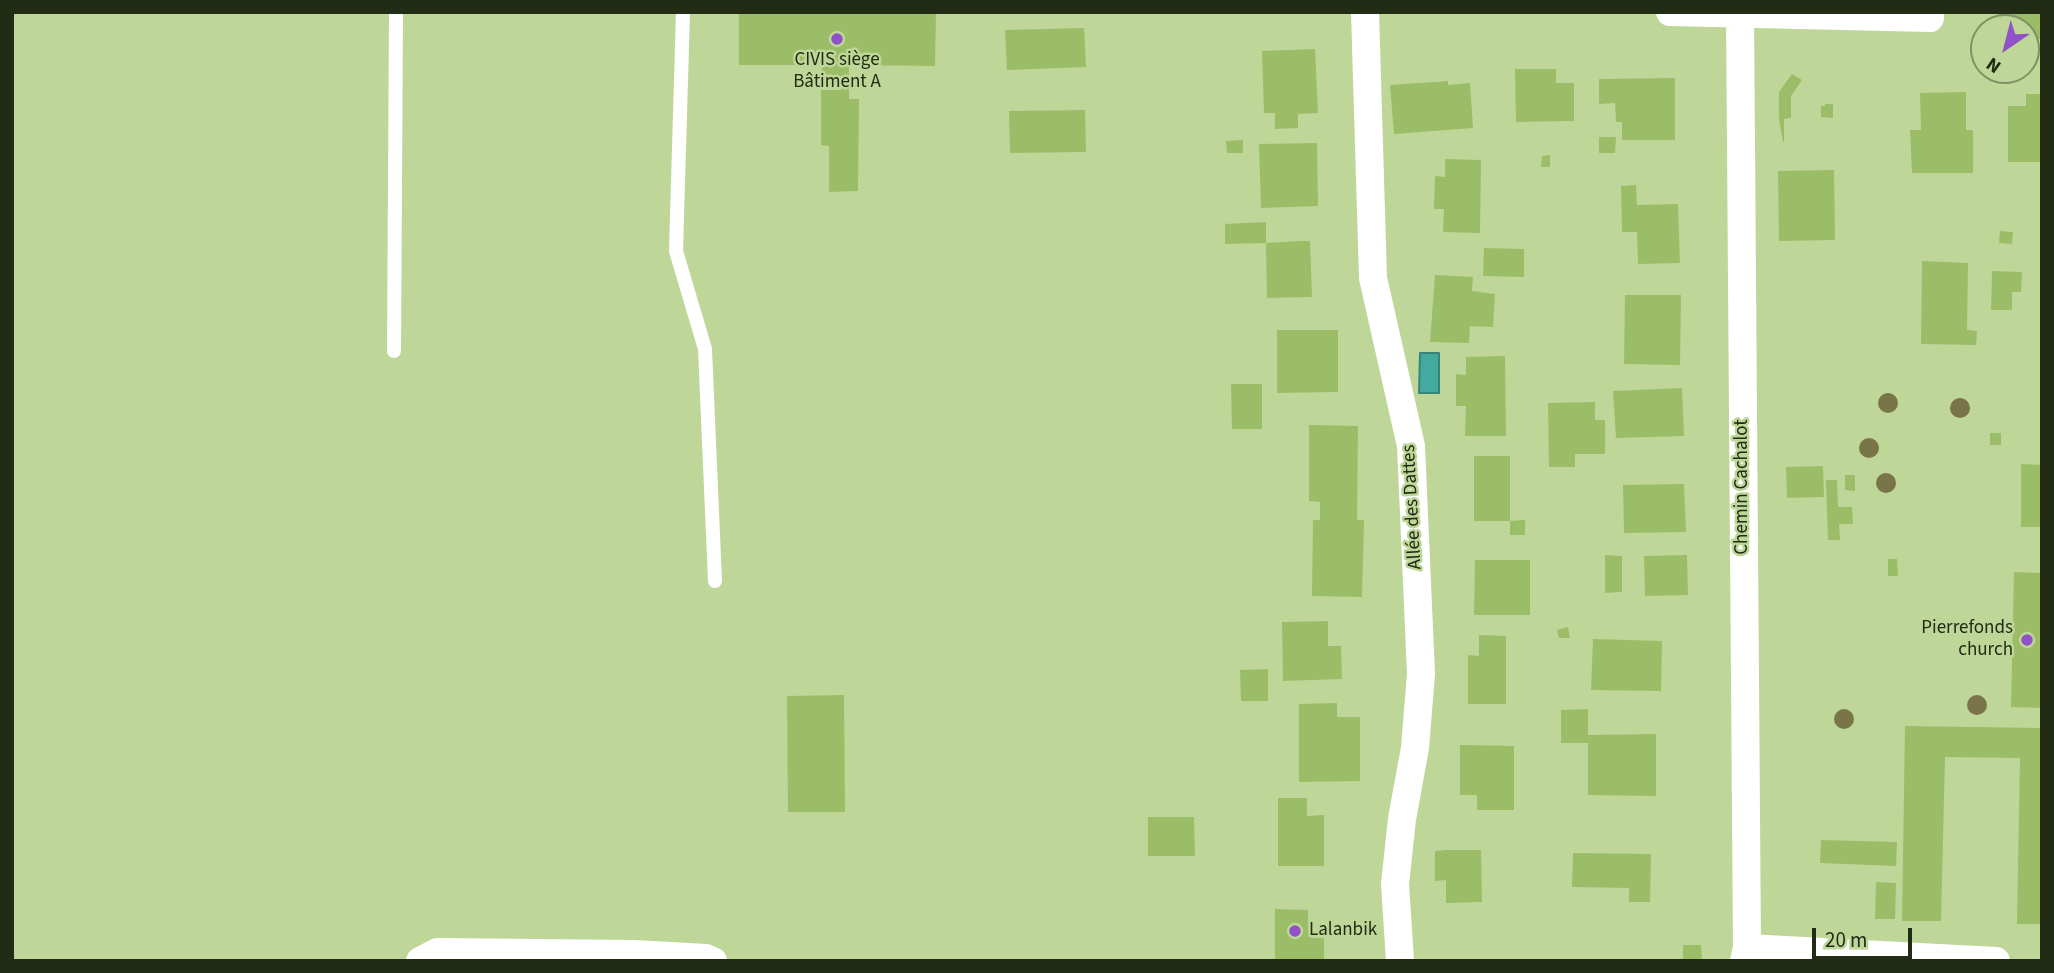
<!DOCTYPE html>
<meta charset="utf-8">
<style>
body{margin:0}
#map{position:relative;width:2054px;height:973px;overflow:hidden;background:#bed799;font-family:"Source Sans 3",sans-serif}
canvas{display:block}
.frame{position:absolute;inset:0;border:14px solid #222b13;pointer-events:none}
.north{position:absolute;left:1970px;top:14px;width:70px;height:70px;box-sizing:border-box;background:#bed799;border:2px solid #809263;border-radius:50%;rotate:215deg;font-size:19px;font-weight:700;line-height:28px;text-align:center;color:#222b13}
.north::after{content:'';display:block;margin:auto;width:24px;height:32px;background:#9152c8;clip-path:polygon(50% 0,100% 100%,50% 72%,0 100%)}
.scale{position:absolute;left:1812px;top:928px;width:100px;height:32px;box-sizing:border-box;border:4px solid #222b13;border-top:0;padding-left:9px;font-size:21px;line-height:24px;white-space:nowrap;color:#222b13;-webkit-text-stroke:5px #bed799;paint-order:stroke}
</style>
<div id="map">
<canvas width="2054" height="973"></canvas>
<div class="frame"></div>
<div class="north">N</div>
<div class="scale">20 m</div>
</div>
<script>
const c = document.querySelector('canvas').getContext('2d');
c.lineJoin = 'round';
function fill(path, color) {
  c.fillStyle = color;
  c.fill(path, 'evenodd');
}
function toPath(rows) {
  const path = new Path2D();
  for (const r of rows) {
    path.moveTo(r[0], r[1]);
    for (let i = 2; i < r.length; i += 2) path.lineTo(r[i], r[i + 1]);
  }
  return path;
}
function strokePath(path, color, width, dash) {
  c.strokeStyle = color;
  c.lineWidth = width;
  c.lineCap = dash ? 'butt' : 'round';
  c.setLineDash(dash || []);
  c.stroke(path);
}
function write(font, color, halo, rows, align = 'center') {
  c.font = font + ' "Source Sans 3",sans-serif';
  c.lineWidth = 5;
  c.setLineDash([]);
  c.textBaseline = 'middle';
  c.strokeStyle = halo;
  c.fillStyle = color;
  for (const [text, x, y, turn = 0] of rows) {
    c.save();
    c.translate(x, y);
    c.rotate((+turn || 0) * Math.PI / 180);
    c.textAlign = isNaN(turn) ? turn : align;
    if (halo) c.strokeText(text, 0, 0);
    c.fillText(text, 0, 0);
    c.restore();
  }
}
const water = toPath([
 [1420,353,1439,353,1439,393,1419,393,1420,353]
]);
const building = toPath([
 [739,12,936,12,935,66,849,65,849,99,859,99,858,191,829,192,829,146,821,145,821,90,841,90,842,80,821,80,822,65,739,65],
 [1998,12,2042,12,2042,39,2026,39,2026,28,2008,28,2008,20,1998,20],
 [1084,28,1086,67,1007,70,1005,30],
 [1315,49,1318,113,1298,114,1298,128,1275,129,1275,113,1264,113,1262,51],
 [1515,69,1556,69,1556,83,1574,83,1574,121,1516,122],
 [1792,74,1802,80,1791,96,1791,118,1784,119,1784,142,1783,142,1779,119,1779,92],
 [1675,78,1675,140,1622,140,1622,122,1616,122,1615,103,1599,104,1599,79],
 [1448,81,1448,85,1470,83,1473,128,1394,134,1390,85],
 [1966,92,1966,130,1973,130,1973,173,1912,173,1910,130,1921,130,1920,93],
 [2026,94,2042,94,2042,162,2008,162,2008,106,2026,106],
 [1825,104,1833,104,1833,118,1821,117,1821,106,1825,106],
 [1085,110,1086,152,1010,153,1009,111],
 [1599,137,1616,137,1615,153,1599,153],
 [1243,140,1243,153,1227,153,1226,141],
 [1317,143,1318,206,1261,208,1259,144],
 [1550,155,1550,167,1541,167,1542,156],
 [1445,159,1481,160,1480,233,1443,232,1444,209,1434,209,1435,176,1445,177],
 [1834,170,1835,240,1779,241,1778,171],
 [1636,185,1637,205,1678,204,1680,263,1638,264,1637,232,1622,232,1621,186],
 [1266,222,1266,243,1225,244,1225,224],
 [2000,231,2013,232,2012,244,1999,243],
 [1299,241,1310,241,1312,297,1267,298,1266,243],
 [1484,248,1524,249,1524,277,1483,276],
 [1922,261,1968,263,1967,330,1977,331,1976,345,1921,344],
 [1992,271,2022,272,2021,292,2012,292,2012,310,1991,310],
 [1435,275,1473,277,1472,291,1495,294,1493,327,1470,326,1469,343,1430,342],
 [1625,295,1681,295,1680,365,1624,364],
 [1277,330,1338,330,1338,392,1277,393],
 [1505,356,1506,436,1465,436,1466,406,1456,406,1456,374,1466,375,1466,357],
 [1231,384,1262,384,1262,429,1232,429],
 [1682,388,1684,436,1616,438,1613,391],
 [1595,402,1595,420,1605,420,1605,454,1575,454,1575,467,1549,467,1548,403],
 [1309,425,1358,426,1357,520,1364,520,1362,597,1312,596,1313,520,1320,520,1320,502,1309,501],
 [1990,433,2001,433,2001,445,1990,445],
 [1474,456,1510,456,1510,521,1474,521],
 [2021,464,2042,465,2042,527,2021,527],
 [1823,466,1824,497,1787,498,1786,467],
 [1845,475,1855,475,1855,491,1845,490],
 [1826,480,1837,480,1838,507,1852,507,1853,524,1839,524,1840,540,1828,540],
 [1684,484,1686,532,1624,533,1623,485],
 [1525,520,1525,535,1510,535,1510,521],
 [1605,555,1622,556,1622,592,1605,593],
 [1687,555,1688,595,1645,596,1644,556],
 [1888,559,1897,559,1898,576,1888,576],
 [1475,560,1530,560,1530,615,1474,615],
 [2014,572,2042,573,2042,708,2011,707],
 [1328,621,1328,646,1341,646,1342,679,1283,681,1282,622],
 [1568,627,1570,638,1559,638,1557,630],
 [1479,635,1506,636,1506,704,1468,704,1468,655,1479,656],
 [1593,639,1662,641,1661,691,1591,690],
 [1268,669,1268,701,1241,701,1240,670],
 [844,695,845,812,788,812,787,696],
 [1337,703,1337,717,1360,717,1360,781,1299,782,1299,704],
 [1588,709,1588,735,1656,734,1656,796,1588,795,1588,743,1561,743,1561,710],
 [1905,726,2042,728,2042,924,2017,924,2020,758,1945,757,1941,921,1902,921],
 [1460,745,1514,746,1514,810,1477,810,1477,795,1460,795],
 [1278,798,1307,798,1307,816,1324,815,1324,866,1278,866],
 [1148,817,1194,817,1195,856,1148,856],
 [1821,840,1897,842,1896,866,1820,863],
 [1446,850,1481,850,1482,902,1446,903,1446,880,1435,881,1435,851],
 [1573,853,1651,854,1650,902,1629,902,1629,888,1572,887],
 [1876,882,1896,883,1895,919,1875,919],
 [1275,909,1308,910,1308,925,1314,925,1314,938,1324,938,1324,961,1275,961],
 [1683,945,1701,945,1702,961,1683,961]
]);
const service = toPath([
 [683,12,676,251,705,349,715,581],
 [394,351,396,12]
]);
const minor = toPath([
 [1365,12,1373,278,1411,446,1421,674,1415,748,1402,819,1395,884,1400,961],
 [1670,12,1930,18,1930,12],
 [1740,12,1747,948,1744,961],
 [1747,948,1996,961],
 [420,961,437,952,634,954,706,958,713,961]
]);
const trees = [
 [1888,403],
 [1960,408],
 [1869,448],
 [1886,483],
 [1977,705],
 [1844,719]
];
const markers = [
 [837,39,7,"#9152c8"],
 [2027,640,7,"#9152c8"],
 [1295,931,7,"#9152c8"]
];
const poiNames = [
 ["CIVIS siège",837,61],
 ["Bâtiment A",837,83],
 ["Pierrefonds",2013,629,"right"],
 ["church",2013,651,"right"],
 ["Lalanbik",1309,931,"left"]
];
const streetNames = [
 ["Chemin Cachalot",1743,487,-90],
 ["Allée des Dattes",1413,507,-93]
];
fill(water, '#43aaa0');
strokePath(water, '#398476', 2);
fill(building, '#9cbd67');
strokePath(service, '#fff', 14);
strokePath(minor, '#fff', 28);
c.fillStyle = '#797548';
for (const [x, y] of trees) {
  c.beginPath();
  c.arc(x, y, 10, 0, 2 * Math.PI);
  c.fill();
}
for (const [x, y, r, color] of markers) {
  const dot = new Path2D();
  dot.arc(x, y, r, 0, 2 * Math.PI);
  c.fillStyle = color;
  c.fill(dot);
  strokePath(dot, '#bed799', 2.5);
}
write('19px', '#222b13', '#bed799', poiNames);
write('19px', '#222b13', '#bed799', streetNames);
</script>
